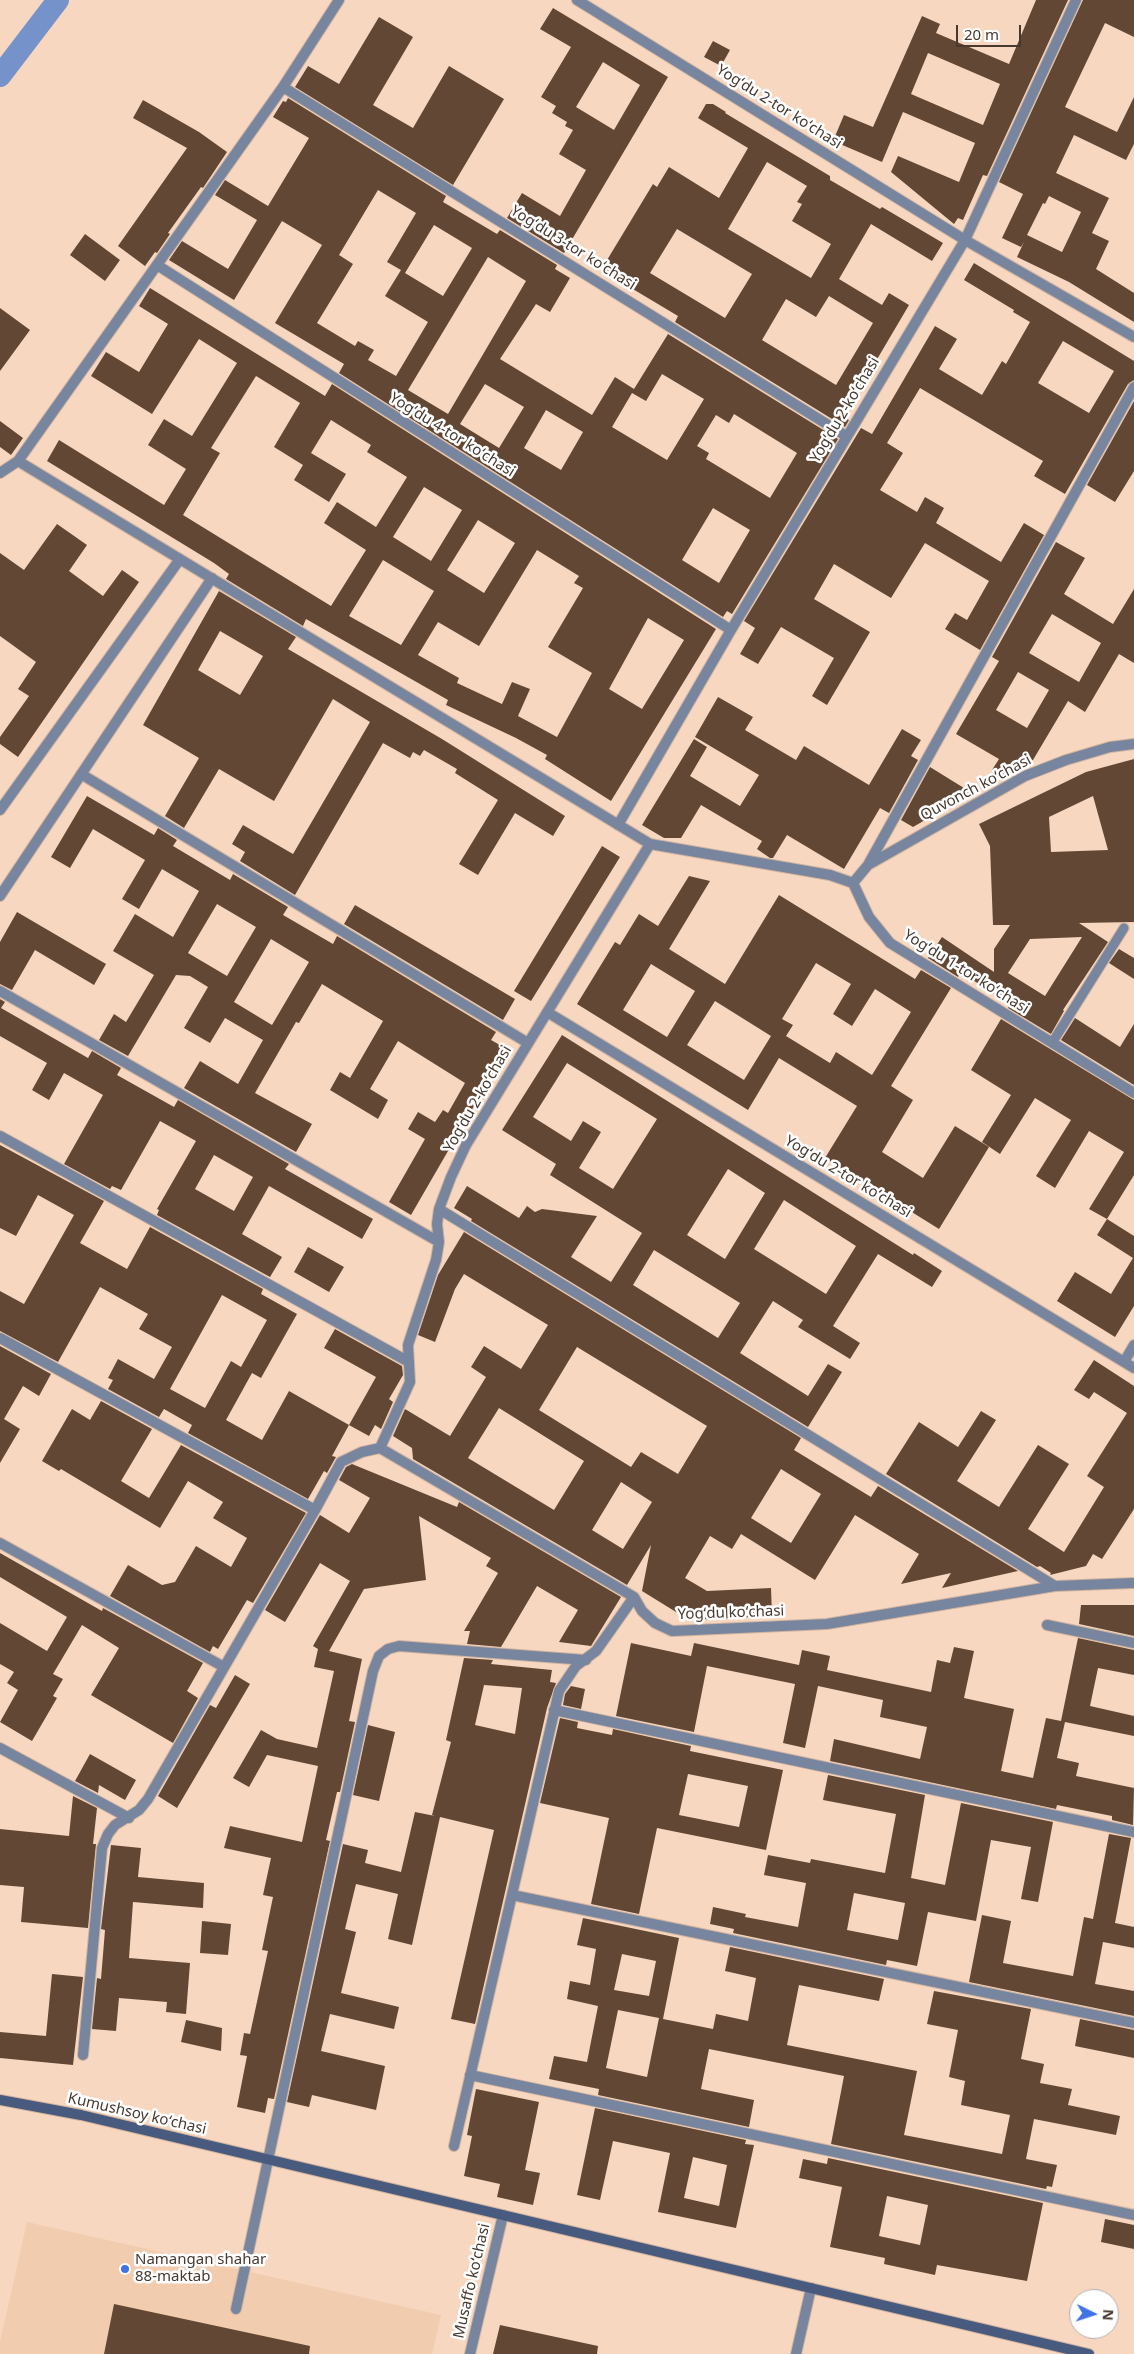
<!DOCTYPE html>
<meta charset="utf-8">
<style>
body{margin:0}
#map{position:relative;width:1134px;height:2354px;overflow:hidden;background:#f7d7c0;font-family:"Noto Sans",sans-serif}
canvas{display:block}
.north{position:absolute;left:1069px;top:2289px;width:50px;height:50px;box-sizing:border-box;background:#fff;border:1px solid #b5b0ac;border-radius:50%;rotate:94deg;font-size:14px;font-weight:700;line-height:20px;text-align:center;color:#463930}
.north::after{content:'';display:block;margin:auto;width:18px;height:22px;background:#4073e3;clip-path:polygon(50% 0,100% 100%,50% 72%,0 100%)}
.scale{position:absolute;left:956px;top:25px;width:65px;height:22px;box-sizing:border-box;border:2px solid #463930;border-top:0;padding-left:6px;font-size:15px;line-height:18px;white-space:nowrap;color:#463930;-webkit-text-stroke:4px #fff;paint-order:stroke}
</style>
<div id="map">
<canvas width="1134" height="2354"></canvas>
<div class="north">N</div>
<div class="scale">20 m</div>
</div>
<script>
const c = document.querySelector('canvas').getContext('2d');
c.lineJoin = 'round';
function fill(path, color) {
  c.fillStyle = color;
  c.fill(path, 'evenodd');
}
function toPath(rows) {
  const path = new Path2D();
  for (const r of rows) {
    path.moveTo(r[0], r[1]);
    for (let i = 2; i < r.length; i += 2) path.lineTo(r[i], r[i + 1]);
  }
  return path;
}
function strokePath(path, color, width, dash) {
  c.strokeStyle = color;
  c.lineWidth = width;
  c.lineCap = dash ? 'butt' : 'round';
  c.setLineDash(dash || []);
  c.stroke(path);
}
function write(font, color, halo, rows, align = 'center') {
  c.font = font + ' "Noto Sans",sans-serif';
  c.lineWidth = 5;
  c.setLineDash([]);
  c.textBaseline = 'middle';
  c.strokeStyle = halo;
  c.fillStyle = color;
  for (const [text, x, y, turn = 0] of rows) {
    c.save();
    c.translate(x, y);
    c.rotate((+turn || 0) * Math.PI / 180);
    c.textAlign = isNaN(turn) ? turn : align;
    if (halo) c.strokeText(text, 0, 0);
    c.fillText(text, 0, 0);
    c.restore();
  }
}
const built = toPath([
 [27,2222,441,2315,432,2354,0,2354,0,2342]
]);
const canal = toPath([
 [0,76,58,0]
]);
const building = toPath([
 [1036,0,1068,0,987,176,983,175,963,220,958,218,954,224,891,172,898,156,959,182,975,143,903,112,882,162,833,141,844,115,873,127,922,16,940,24,936,33,1009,64],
 [928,53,1000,84,983,125,911,94],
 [1083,0,1134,0,1134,37,1105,23,1065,107,1117,132,1134,97,1134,144,1126,160,1074,135,1056,173,1109,198,1092,233,1109,241,1096,269,1134,293,1134,322,1069,282,1017,257,1024,242,1021,247,1002,238,1023,194,999,182],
 [1049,196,1081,212,1062,252,1027,235,1043,203,1045,204],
 [553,8,668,77,564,253,507,218,522,193,560,216,586,170,559,154,573,130,565,126,567,122,552,113,556,106,541,97,571,47,540,29],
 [603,62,640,85,614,130,576,107],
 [379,17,413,37,373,105,413,128,449,66,504,99,453,185,295,87,308,66,339,84],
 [713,41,730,50,721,66,704,57],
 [288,98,446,196,443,202,497,234,500,230,557,265,555,269,570,278,550,312,536,304,500,359,592,415,615,377,634,389,668,334,838,439,732,614,727,611,723,617,339,373,344,364,275,323,322,245,282,221,234,300,169,260,182,241,228,269,257,220,215,195,225,180,268,206,309,138,273,117,283,101,286,102],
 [378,190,416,213,387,262,401,270,385,296,428,322,396,376,368,360,374,350,358,341,355,346,317,323,353,264,339,255],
 [434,225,472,248,443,296,405,273],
 [488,257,526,281,448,414,408,390],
 [662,374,704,399,667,460,612,427,632,393,646,401],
 [485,384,524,407,499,448,460,424],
 [546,410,583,432,561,470,524,448],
 [734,414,797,453,770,498,706,459,709,453,697,446,716,415,729,423],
 [713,508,750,530,719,583,682,560],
 [143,100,199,132,227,152,203,188,201,187,168,233,170,234,157,253,155,252,145,266,118,246,187,148,133,118],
 [706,104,713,104,726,112,725,113,830,176,830,180,880,209,882,207,943,243,932,261,871,224,839,279,882,305,889,293,909,305,843,417,849,420,845,427,675,322,678,316,601,270,653,184,657,187,669,167,719,198,748,148,698,118],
 [767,162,807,186,797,202,802,204,792,221,831,244,811,278,728,229],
 [677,229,752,274,725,318,650,273],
 [829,296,873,323,836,385,762,340,786,299,816,317],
 [85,234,120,260,105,281,70,255],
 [974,263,1134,361,1134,380,1128,384,1065,494,1034,476,1043,461,920,388,887,443,903,453,880,490,917,512,925,497,944,508,936,523,1001,562,1024,523,1044,535,980,650,945,629,955,613,967,620,989,581,925,543,891,598,834,564,814,599,870,632,827,705,812,696,834,658,781,627,758,664,740,654,755,628,744,621,861,428,872,434,935,326,957,339,939,369,982,395,1002,361,1006,364,1030,322,1013,312,1014,310,964,280],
 [1063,341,1114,371,1089,413,1038,383],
 [150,288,325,396,332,384,716,629,611,801,545,759,547,755,516,738,446,705,448,700,306,619,303,626,226,579,229,574,214,563,47,461,59,440,164,505,186,469,148,445,164,419,192,436,237,363,199,339,152,414,91,376,106,352,139,372,168,324,139,306],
 [256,376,300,403,274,447,303,465,294,480,329,502,346,474,311,453,331,420,371,445,367,452,407,477,376,527,337,502,324,523,366,550,331,606,183,515,220,453,211,448],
 [424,487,462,510,431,561,393,537],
 [478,520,515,543,484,593,447,570],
 [537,550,579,576,574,583,583,588,548,647,592,673,557,737,518,716,530,689,512,682,502,704,457,683,459,678,418,655,438,622,479,646],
 [383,560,434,591,401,645,349,616],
 [648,618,684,640,642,709,609,689],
 [0,308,30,330,0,371],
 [1134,401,1134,471,1115,502,1087,485],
 [0,421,23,438,11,455,0,447],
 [57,524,87,545,69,571,103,596,122,570,139,582,18,757,0,744,0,737,29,696,18,689,36,662,0,636,0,553,24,570],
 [1056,542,1085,558,1064,594,1113,624,1134,589,1134,663,1119,654,1085,712,1068,701,1033,760,1003,776,992,770,999,759,956,734,999,661,992,657],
 [1052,614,1101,643,1079,682,1029,653],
 [1018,672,1049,690,1027,728,996,710],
 [219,591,296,637,288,649,442,739,565,816,553,836,515,813,478,875,459,864,498,800,455,773,457,769,424,750,420,756,413,752,410,758,383,743,295,895,240,861,245,852,232,844,243,825,293,854,370,722,333,699,274,801,219,769,184,828,165,816,199,758,143,725],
 [220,631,263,656,240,695,198,670],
 [718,697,753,717,745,730,796,760,804,746,869,785,902,729,921,740,911,756,918,760,889,813,880,808,844,869,787,835,773,858,770,858,757,849,762,841,701,805,681,838,664,838,642,825,694,739,707,747,690,776,740,806,759,775,695,737],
 [1134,759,1134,922,1079,923,1108,942,1063,1010,1064,1011,1051,1034,1008,1008,1010,1005,961,972,958,977,928,958,942,937,994,972,994,949,1010,925,993,925,990,846,979,824,1086,772],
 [1093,796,1108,850,1051,852,1049,817],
 [1082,937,1045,996,1008,973,1030,939],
 [930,767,972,793,913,827,901,820],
 [87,796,154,835,158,828,177,840,173,846,230,880,233,874,288,907,283,915,333,944,337,936,496,1032,491,1040,507,1049,411,1215,389,1202,425,1139,408,1129,418,1112,435,1122,443,1110,448,1113,465,1083,398,1041,370,1089,388,1100,378,1119,330,1090,340,1072,350,1078,383,1021,322,984,299,1023,296,1022,255,1093,312,1124,296,1152,184,1088,200,1061,238,1084,263,1040,225,1018,210,1043,184,1028,208,987,190,976,176,975,128,1056,99,1040,114,1014,126,1022,154,975,113,951,135,914,173,937,199,891,162,869,139,909,122,899,145,860,93,829,70,868,51,857],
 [217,904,256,927,227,976,188,953],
 [271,939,309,962,272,1025,234,1002],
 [602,846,620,857,531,1001,514,991],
 [689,876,710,881,669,949,725,984,779,895,915,979,921,970,951,988,891,1086,913,1100,882,1152,923,1178,955,1126,989,1147,939,1229,825,1158,857,1106,779,1058,748,1110,577,1004,615,942,620,945,639,914,658,926],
 [816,963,851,984,833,1014,852,1026,875,989,911,1012,872,1075,836,1052,830,1063,786,1036,793,1025,782,1019],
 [651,964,695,991,667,1037,623,1010],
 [715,1001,771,1036,744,1080,687,1045],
 [355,905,515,999,503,1020,344,924],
 [17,912,106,964,94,985,35,950,12,990,0,984,0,942],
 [1119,949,1134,958,1134,979,1109,963],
 [0,999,5,1002,1,1008,88,1058,92,1051,121,1068,117,1075,174,1107,178,1100,289,1164,285,1169,373,1219,362,1239,269,1186,242,1234,282,1257,270,1277,157,1215,159,1210,157,1209,196,1141,160,1121,121,1190,112,1186,110,1189,64,1164,103,1095,64,1073,49,1100,32,1090,47,1063,0,1036],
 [214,1155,253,1177,234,1211,195,1189],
 [1075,1018,1120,1047,1134,1024,1134,1085,1061,1040],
 [1001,1019,1134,1100,1134,1175,1107,1219,1089,1209,1124,1152,1089,1131,1055,1188,1036,1176,1071,1120,1035,1098,1000,1154,982,1142,1011,1095,971,1070],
 [562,1035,913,1255,914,1253,942,1271,932,1287,878,1254,833,1326,860,1343,850,1359,798,1327,803,1320,773,1301,740,1353,808,1396,828,1364,842,1372,808,1427,471,1221,472,1219,454,1208,467,1186,519,1218,527,1206,535,1212,542,1209,597,1216,571,1257,611,1282,642,1233,550,1175,556,1164,502,1130],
 [567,1063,657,1119,613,1189,579,1168,601,1132,583,1121,571,1141,533,1117],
 [728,1169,765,1193,725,1259,687,1235],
 [784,1200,856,1246,826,1294,754,1249],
 [654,1250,740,1303,718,1338,633,1285],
 [0,1145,104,1201,80,1243,127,1269,150,1227,263,1289,261,1294,297,1314,261,1378,252,1373,226,1420,262,1440,289,1391,349,1425,332,1456,336,1457,327,1473,324,1471,308,1499,188,1433,192,1425,164,1409,159,1417,108,1389,113,1380,108,1378,118,1359,154,1379,172,1347,139,1329,148,1314,100,1287,58,1362,0,1331,0,1291,24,1304,74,1215,38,1195,16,1236,0,1228],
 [222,1295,267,1320,241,1367,231,1361,205,1408,170,1389],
 [1107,1219,1134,1236,1134,1306,1115,1337,1057,1301,1075,1272,1111,1294,1133,1258,1097,1235],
 [464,1232,801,1438,794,1450,871,1497,878,1486,1018,1571,942,1588,951,1573,901,1584,919,1554,855,1515,815,1580,741,1534,732,1549,710,1536,685,1578,707,1591,771,1588,772,1616,689,1620,642,1591,651,1545,627,1585,413,1459,412,1448,393,1436,405,1409,450,1436,486,1377,471,1367,484,1346,521,1369,548,1325,464,1274,455,1289,435,1342,418,1335,438,1275],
 [577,1347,707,1426,678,1474,641,1452,631,1467,539,1410],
 [499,1408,584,1461,554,1510,468,1458],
 [781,1469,821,1494,791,1543,751,1518],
 [621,1482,652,1502,623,1549,592,1530],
 [308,1247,344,1267,329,1292,294,1272],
 [335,1329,402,1366,403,1375,389,1399,393,1402,381,1429,375,1425,369,1436,349,1425,376,1377,324,1348],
 [0,1346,51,1374,39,1396,23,1386,4,1419,20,1429,0,1463],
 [1094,1360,1134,1386,1134,1509,1102,1559,1093,1554,1086,1566,1050,1575,1051,1573,1040,1566,1037,1567,886,1474,919,1422,958,1447,981,1411,996,1420,957,1481,999,1507,1038,1445,1069,1464,1028,1529,1064,1552,1104,1487,1087,1476,1127,1413,1094,1392,1089,1399,1074,1390],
 [101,1401,152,1429,121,1481,149,1498,181,1445,306,1513,253,1603,247,1600,218,1649,213,1646,210,1652,110,1596,128,1565,162,1585,175,1582,196,1546,231,1567,247,1538,213,1518,223,1502,188,1481,160,1528,61,1469,59,1471,42,1461,72,1409,90,1420],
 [352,1464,457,1507,459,1502,621,1597,591,1646,559,1642,578,1610,537,1586,501,1647,467,1644,470,1631,464,1631,498,1573,486,1566,491,1558,419,1516,426,1580,364,1589,329,1651,362,1659,349,1721,355,1722,340,1792,337,1792,326,1840,330,1841,274,2099,268,2098,265,2113,237,2107,247,2056,240,2055,244,2033,250,2034,268,1951,262,1950,273,1897,263,1895,271,1858,224,1848,230,1826,302,1842,318,1766,267,1755,249,1787,233,1778,261,1730,277,1739,317,1748,334,1671,314,1667,318,1649,313,1646,350,1581,320,1563,285,1622,265,1610,320,1515,349,1533,370,1498,339,1480,346,1467],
 [0,1553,102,1611,103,1608,203,1663,187,1691,198,1698,173,1743,91,1695,119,1648,82,1625,53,1674,63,1679,53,1696,57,1698,32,1741,0,1722,18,1690,7,1683,14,1672,0,1664,0,1623,47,1651,67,1617,0,1577],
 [1081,1605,1134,1605,1134,1636,1079,1624],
 [1078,1638,1134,1650,1134,1675,1098,1668,1090,1706,1134,1716,1134,1736,1065,1722,1057,1758,1079,1763,1076,1776,1134,1788,1133,1825,1112,1820,1112,1816,1057,1805,1056,1809,830,1761,834,1739,920,1759,927,1727,880,1717,883,1700,818,1686,805,1748,783,1743,795,1684,707,1666,694,1732,616,1716,631,1643,691,1656,694,1643,799,1665,802,1650,830,1656,827,1670,931,1692,937,1660,950,1663,954,1647,974,1651,964,1698,1014,1709,1001,1771,1033,1778,1046,1718,1061,1721],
 [464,1658,493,1660,491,1664,552,1670,550,1682,556,1683,547,1708,475,2024,451,2019,494,1830,440,1817,412,1945,388,1939,398,1894,356,1884,345,1929,356,1932,341,1993,399,2007,394,2029,330,2014,321,2051,385,2066,376,2110,312,2095,309,2107,287,2102,343,1844,368,1850,365,1863,401,1872,415,1812,435,1816,432,1815,451,1742,446,1740],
 [484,1685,522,1688,515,1734,475,1725],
 [235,1675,250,1684,177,1808,158,1796,210,1705,216,1708],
 [571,1686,585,1689,581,1709,563,1705,565,1694],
 [560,1718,578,1722,577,1728,612,1735,613,1729,691,1746,690,1751,783,1770,766,1850,657,1828,639,1914,591,1904,609,1818,540,1803],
 [688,1774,748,1786,739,1827,679,1815],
 [368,1725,395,1732,379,1801,353,1795],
 [90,1754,136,1780,125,1800,99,1785,98,1793,75,1781],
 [828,1775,925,1795,911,1878,945,1885,961,1803,1053,1822,1038,1902,1021,1899,1031,1847,991,1840,976,1921,928,1912,917,1966,887,1960,886,1965,733,1933,734,1929,710,1924,713,1907,746,1914,745,1917,798,1927,806,1883,764,1875,768,1855,810,1863,811,1859,885,1873,896,1814,823,1800],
 [854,1893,905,1903,898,1940,847,1930],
 [73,1796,97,1808,93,1844,96,1844,88,1928,21,1922,24,1887,0,1885,0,1829,69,1836],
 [1109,1834,1131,1838,1115,1923,1134,1927,1134,1948,1103,1942,1095,1984,1134,1991,1134,2016,969,1982,982,1915,1011,1921,1003,1963,1073,1976,1084,1917,1093,1919],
 [111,1845,141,1848,138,1877,204,1883,203,1908,133,1902,129,1958,190,1963,186,2014,166,2012,167,2002,119,1998,116,2031,92,2029,97,1978,101,1979,105,1930,101,1929],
 [583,1918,679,1938,663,2019,713,2029,716,2014,748,2021,756,1978,725,1971,730,1947,884,1979,879,2001,799,1985,787,2045,917,2071,904,2135,1002,2154,1010,2115,961,2105,965,2081,949,2077,958,2030,927,2024,934,1991,1031,2009,1021,2059,1044,2064,1040,2083,1072,2089,1068,2105,1120,2116,1116,2135,1034,2119,1026,2159,1057,2165,1052,2187,1047,2186,1046,2189,831,2144,844,2076,709,2049,701,2089,754,2100,749,2127,598,2095,599,2089,549,2079,554,2056,587,2062,598,2006,567,1999,570,1981,590,1985,596,1949,577,1945],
 [622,1954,656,1961,649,1996,614,1990],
 [618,2010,659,2018,647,2077,606,2068],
 [202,1921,231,1924,228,1955,200,1953],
 [52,1974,83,1977,73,2065,0,2058,0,2032,46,2036],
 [1080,2019,1134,2030,1134,2058,1075,2046],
 [186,2020,222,2028,221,2051,181,2042],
 [476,2089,539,2102,525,2170,540,2173,533,2205,497,2197,500,2184,464,2176,472,2136,467,2135],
 [595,2108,746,2140,745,2144,754,2145,736,2228,658,2212,670,2153,613,2141,600,2200,577,2195],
 [693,2157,727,2165,719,2206,684,2198],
 [828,2158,1043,2203,1027,2281,937,2265,935,2275,884,2264,885,2258,830,2247,842,2187,799,2178,803,2159,827,2164],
 [887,2196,928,2205,920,2245,879,2236],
 [1105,2219,1134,2225,1134,2249,1101,2242],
 [114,2304,310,2346,309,2354,104,2354],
 [500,2325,598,2346,597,2354,493,2354]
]);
const lane = toPath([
 [1052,1043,1124,928]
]);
const street = toPath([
 [577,0,965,240,1134,337],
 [283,87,846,436],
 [157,265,731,630],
 [18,461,650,844,830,875,853,883,869,917,890,943,1134,1093],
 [0,473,18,461,283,87,339,0],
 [81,774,528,1043],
 [0,810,180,559],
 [618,825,731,630,965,240,1076,0],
 [868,865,1025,776,1066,760,1110,747,1134,744],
 [853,883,868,865,1134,387],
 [0,896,212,578],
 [0,991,439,1242],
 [547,1012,1134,1368],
 [0,1136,409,1362],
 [439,1209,1055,1586],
 [0,1338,315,1510,341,1462,362,1452,380,1448],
 [1124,1362,1134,1345],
 [380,1448,634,1597,642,1611,655,1623,672,1631,827,1624,1055,1586,1134,1583],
 [380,1448,410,1382,408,1345,436,1260,439,1242,437,1224,439,1209,451,1177,466,1145,650,844],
 [0,1543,224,1667],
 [1047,1625,1134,1643],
 [554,1710,1134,1832],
 [0,1748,129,1818],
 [512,1895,1134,2023],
 [83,2055,102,1848,108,1834,115,1825,139,1810,148,1799,315,1510],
 [470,2075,1134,2215],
 [454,2146,559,1691,576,1666,596,1651,634,1597],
 [236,2309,373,1671,379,1656,388,1649,399,1646,586,1660],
 [470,2354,503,2215],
 [796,2354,811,2288]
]);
const secondary = toPath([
 [0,2100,81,2115,1089,2354]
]);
const markers = [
 [125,2269,5,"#4073e3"]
];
const streetNames = [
 ["Yogʻdu 2-tor koʻchasi",779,107,32],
 ["Yogʻdu 3-tor koʻchasi",573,248,32],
 ["Yogʻdu 2-koʻchasi",845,410,-59],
 ["Yogʻdu 4-tor koʻchasi",452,435,32],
 ["Quvonch koʻchasi",976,788,-28],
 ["Yogʻdu 1-tor koʻchasi",966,972,32],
 ["Yogʻdu 2-koʻchasi",478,1099,-60],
 ["Yogʻdu 2-tor koʻchasi",848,1177,31],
 ["Yogʻdu koʻchasi",731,1613,-2],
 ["Kumushsoy koʻchasi",137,2114,13],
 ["Musaffo koʻchasi",472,2281,-77]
];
const poiNames = [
 ["Namangan shahar",135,2260],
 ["88-maktab",135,2277]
];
fill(built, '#f1ccaf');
strokePath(canal, '#7592cb', 22);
fill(building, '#624834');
strokePath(lane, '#d0b4a0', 11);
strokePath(street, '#d0b4a0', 12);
strokePath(secondary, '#d0b4a0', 12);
strokePath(lane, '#78859e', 9);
strokePath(street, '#78859e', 10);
strokePath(secondary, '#485a7e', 10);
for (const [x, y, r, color] of markers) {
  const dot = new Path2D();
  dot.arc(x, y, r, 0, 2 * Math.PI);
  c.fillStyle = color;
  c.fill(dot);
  strokePath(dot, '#fff', 2);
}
write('15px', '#463930', '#fff', streetNames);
write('15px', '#463930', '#fff', poiNames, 'left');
</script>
